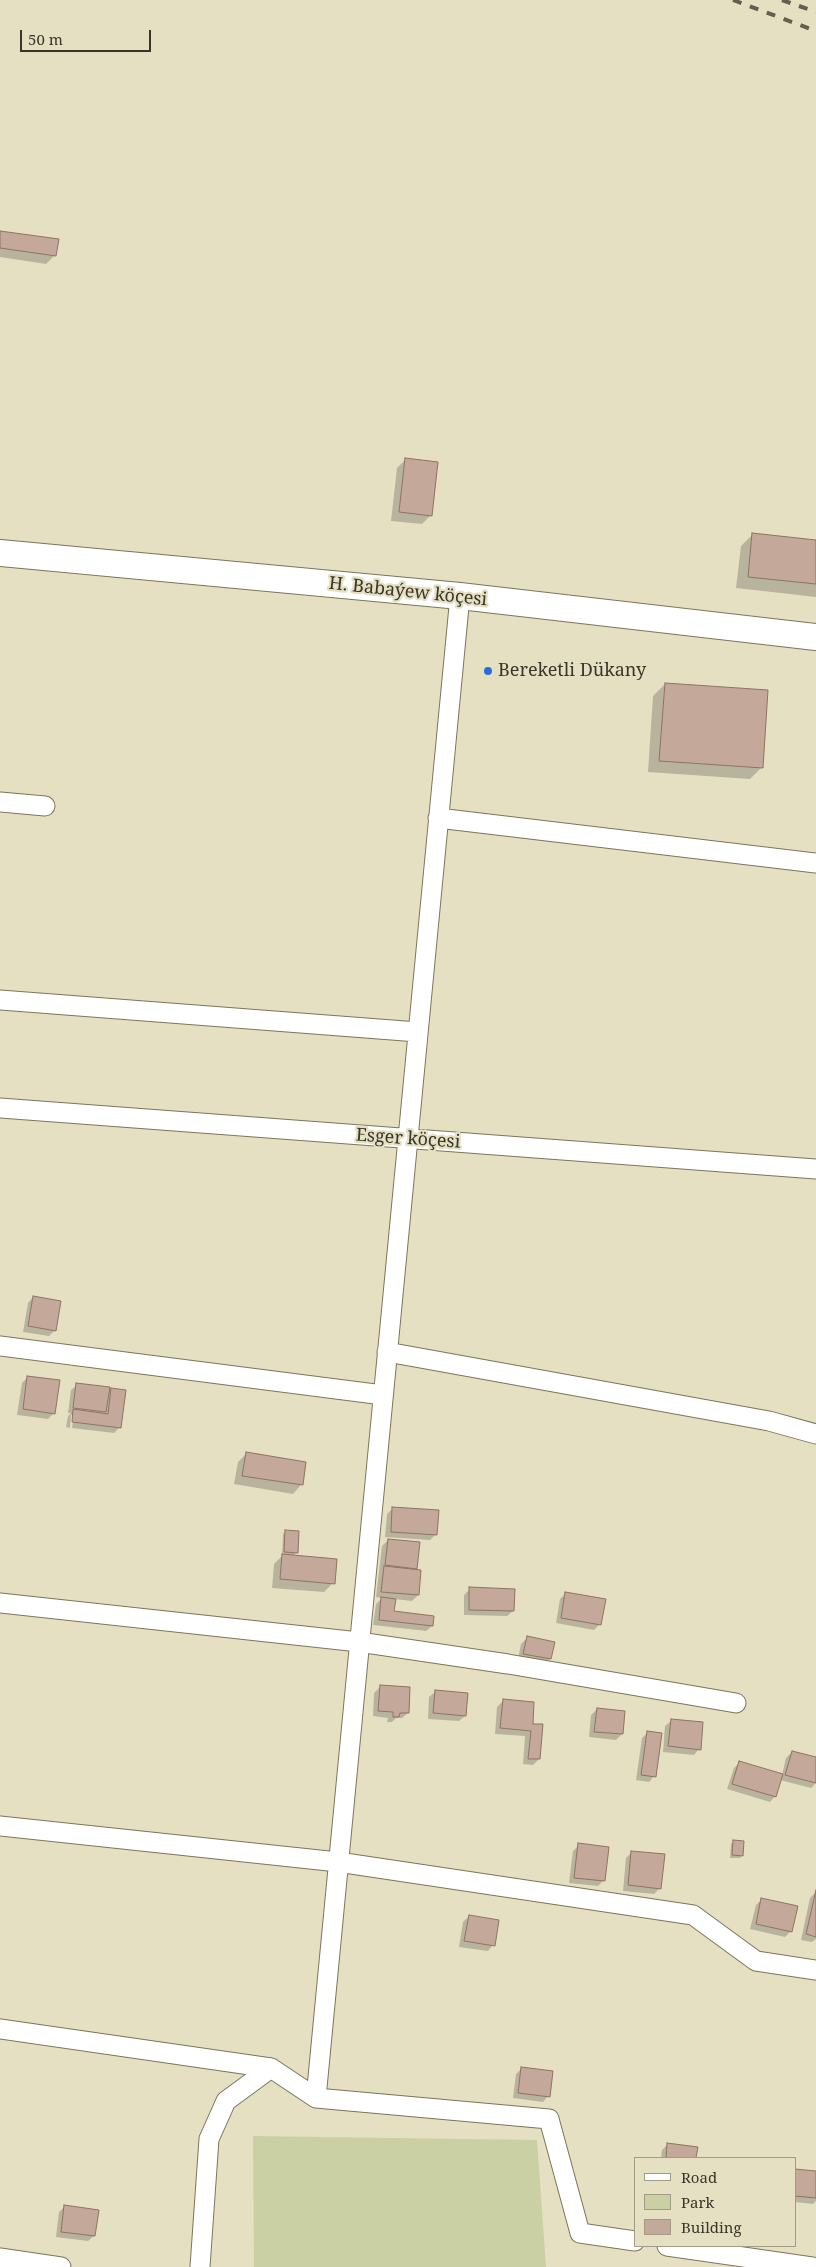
<!DOCTYPE html>
<meta charset="utf-8">
<style>
body{margin:0}
#map{position:relative;width:816px;height:2267px;overflow:hidden;background:#e6e0c3;font-family:"Noto Serif",serif}
canvas{display:block}
.legend{position:absolute;left:634px;top:2157px;width:162px;height:90px;box-sizing:border-box;background:#e6e0c3;border:1px solid #a09c86;margin:0;padding:6px 9px;list-style:none;font-size:15px;color:#38362a}
.legend li{display:flex;align-items:center;gap:10px;height:25px}
.legend b{width:25px;border:1px solid #a09c86}
.scale{position:absolute;left:20px;top:30px;width:131px;height:22px;box-sizing:border-box;border:2px solid #38362a;border-top:0;padding-left:6px;font-size:15px;line-height:18px;white-space:nowrap;color:#38362a;-webkit-text-stroke:4px #e6e0c3;paint-order:stroke}
</style>
<div id="map">
<canvas width="816" height="2267"></canvas>
<ul class="legend">
<li><b style="height:6px;background:#fff"></b>Road</li>
<li><b style="height:14px;background:#cbcfa4"></b>Park</li>
<li><b style="height:14px;background:#c4a899"></b>Building</li>
</ul>
<div class="scale">50 m</div>
</div>
<script>
const c = document.querySelector('canvas').getContext('2d');
c.lineJoin = 'round';
function fill(path, color) {
  c.fillStyle = color;
  c.fill(path, 'evenodd');
}
function toPath(rows) {
  const path = new Path2D();
  for (const r of rows) {
    path.moveTo(r[0], r[1]);
    for (let i = 2; i < r.length; i += 2) path.lineTo(r[i], r[i + 1]);
  }
  return path;
}
function strokePath(path, color, width, dash) {
  c.strokeStyle = color;
  c.lineWidth = width;
  c.lineCap = dash ? 'butt' : 'round';
  c.setLineDash(dash || []);
  c.stroke(path);
}
function write(font, color, halo, rows, align = 'center') {
  c.font = font + ' "Noto Serif",serif';
  c.lineWidth = 4.5;
  c.setLineDash([]);
  c.textBaseline = 'middle';
  c.strokeStyle = halo;
  c.fillStyle = color;
  for (const [text, x, y, turn = 0] of rows) {
    c.save();
    c.translate(x, y);
    c.rotate((+turn || 0) * Math.PI / 180);
    c.textAlign = isNaN(turn) ? turn : align;
    if (halo) c.strokeText(text, 0, 0);
    c.fillText(text, 0, 0);
    c.restore();
  }
}
const green = toPath([
 [253,2136,537,2140,546,2267,254,2267]
]);
const shadow = toPath([
 [0,232,55,255,46,264,0,257],
 [406,459,431,515,422,524,391,521,397,468],
 [753,534,816,541,816,597,736,588,741,546],
 [665,684,762,767,750,779,648,772,653,696],
 [33,1297,55,1330,49,1336,23,1332,28,1303],
 [28,1377,54,1413,48,1419,17,1415,22,1383],
 [77,1385,108,1393,111,1389,119,1428,114,1433,72,1428,74,1415,71,1415,70,1428,66,1427,68,1416,71,1413,68,1413,71,1390],
 [247,1453,305,1463,301,1485,293,1494,234,1484,238,1462],
 [393,1508,436,1534,430,1540,385,1537,387,1514],
 [286,1531,297,1552,293,1556,333,1583,324,1592,272,1588,274,1564,282,1556,283,1534],
 [388,1540,416,1568,414,1570,418,1595,412,1601,395,1599,393,1612,432,1626,426,1631,373,1625,376,1604,382,1598,376,1597,382,1546],
 [470,1589,513,1611,507,1616,464,1615,464,1595],
 [566,1593,600,1624,594,1630,556,1623,560,1599],
 [527,1638,550,1659,544,1664,518,1659,521,1644],
 [380,1687,408,1713,402,1718,396,1718,392,1722,387,1722,388,1718,373,1716,374,1693],
 [435,1692,465,1716,459,1721,428,1719,429,1697],
 [503,1701,532,1725,539,1759,533,1765,523,1764,525,1736,495,1734,497,1707],
 [597,1709,622,1734,616,1740,589,1737,591,1715],
 [671,1721,699,1749,694,1755,663,1752,665,1726],
 [648,1732,654,1776,649,1782,636,1780,642,1738],
 [792,1752,816,1759,816,1783,811,1788,780,1780,775,1796,770,1802,727,1789,734,1768,740,1762,782,1775,786,1758],
 [733,1842,742,1855,740,1858,730,1858,731,1844],
 [579,1845,604,1880,598,1886,569,1883,573,1851],
 [632,1852,660,1888,654,1894,623,1891,626,1858],
 [816,1892,816,1939,812,1942,801,1940,810,1898],
 [761,1900,791,1931,785,1937,750,1929,756,1905],
 [469,1916,493,1945,488,1951,459,1947,463,1922],
 [522,2068,548,2096,543,2102,513,2098,516,2074],
 [668,2144,696,2148,695,2158,661,2158,662,2150],
 [795,2170,816,2172,816,2201,813,2204,795,2202],
 [65,2206,94,2236,88,2241,56,2237,59,2212]
]);
const building = toPath([
 [0,231,59,239,56,256,0,248,0,231],
 [405,458,438,462,432,516,399,512,405,458],
 [752,533,816,540,816,584,748,577,752,533],
 [665,683,768,690,763,768,659,761,665,683],
 [33,1296,61,1301,56,1331,28,1326,33,1296],
 [27,1376,60,1380,55,1414,23,1409,27,1376],
 [76,1383,110,1387,106,1412,73,1408,76,1383],
 [111,1388,126,1390,121,1428,72,1422,73,1409,108,1414,111,1388],
 [246,1452,306,1462,303,1485,242,1476,246,1452],
 [392,1507,439,1510,437,1535,391,1532,392,1507],
 [285,1530,299,1531,298,1553,284,1552,285,1530],
 [388,1539,420,1542,417,1569,385,1565,388,1539],
 [282,1554,337,1559,335,1584,280,1579,282,1554],
 [384,1566,421,1570,419,1595,381,1592,384,1566],
 [469,1587,515,1589,514,1611,469,1610,469,1587],
 [565,1592,606,1599,601,1625,561,1618,565,1592],
 [381,1597,396,1599,394,1611,434,1616,433,1626,379,1620,381,1597],
 [527,1636,555,1642,551,1659,523,1654,527,1636],
 [380,1685,410,1687,409,1713,400,1713,399,1717,393,1717,393,1712,378,1711,380,1685],
 [435,1690,468,1693,466,1716,433,1713,435,1690],
 [503,1699,534,1702,533,1724,543,1724,540,1759,528,1759,531,1731,500,1728,503,1699],
 [597,1708,625,1711,623,1734,594,1732,597,1708],
 [671,1719,703,1722,701,1750,668,1746,671,1719],
 [647,1731,662,1733,656,1777,641,1775,647,1731],
 [792,1751,816,1757,816,1783,785,1775,792,1751],
 [739,1761,783,1774,776,1797,732,1784,739,1761],
 [733,1840,744,1841,743,1856,732,1855,733,1840],
 [578,1843,609,1847,605,1881,574,1878,578,1843],
 [631,1851,665,1854,661,1889,628,1885,631,1851],
 [816,1890,816,1937,806,1934,816,1890],
 [761,1898,798,1906,792,1932,756,1924,761,1898],
 [469,1915,499,1920,495,1946,464,1941,469,1915],
 [521,2067,553,2071,550,2097,518,2093,521,2067],
 [667,2143,698,2147,696,2158,666,2158,667,2143],
 [795,2169,816,2171,816,2198,795,2196,795,2169],
 [64,2205,99,2210,95,2236,61,2232,64,2205]
]);
const street = toPath([
 [0,802,45,806],
 [438,818,816,863],
 [0,1000,418,1032],
 [0,1108,816,1169],
 [0,1346,383,1395],
 [387,1352,769,1421,816,1434],
 [0,1603,359,1642,508,1664,736,1703],
 [0,1826,338,1862,693,1915,756,1961,816,1970],
 [0,2029,271,2068],
 [316,2098,460,596],
 [667,2246,812,2267],
 [0,2258,61,2267],
 [200,2267,209,2139,226,2101,271,2068,316,2098,549,2119,580,2233,635,2241]
]);
const secondary = toPath([
 [0,553,460,596,816,637]
]);
const rail = toPath([
 [733,0,816,31],
 [782,0,816,12]
]);
const markers = [
 [488,671,5,"#286eda"]
];
const streetNames = [
 ["H. Babaýew köçesi",408,592,6],
 ["Esger köçesi",408,1139,4]
];
const poiNames = [
 ["Bereketli Dükany",498,671]
];
fill(green, '#cbcfa4');
fill(shadow, '#0003');
fill(building, '#c4a899');
strokePath(building, '#8d7365', 1);
strokePath(street, '#7b755b', 21);
strokePath(secondary, '#7b755b', 28);
strokePath(street, '#fff', 19);
strokePath(secondary, '#fff', 26);
strokePath(rail, '#625f4f', 4, [9, 9]);
for (const [x, y, r, color] of markers) {
  const dot = new Path2D();
  dot.arc(x, y, r, 0, 2 * Math.PI);
  c.fillStyle = color;
  c.fill(dot);
  strokePath(dot, '#e6e0c3', 2);
}
write('18px', '#38362a', '#e6e0c3', streetNames);
write('18px', '#38362a', '#e6e0c3', poiNames, 'left');
</script>
